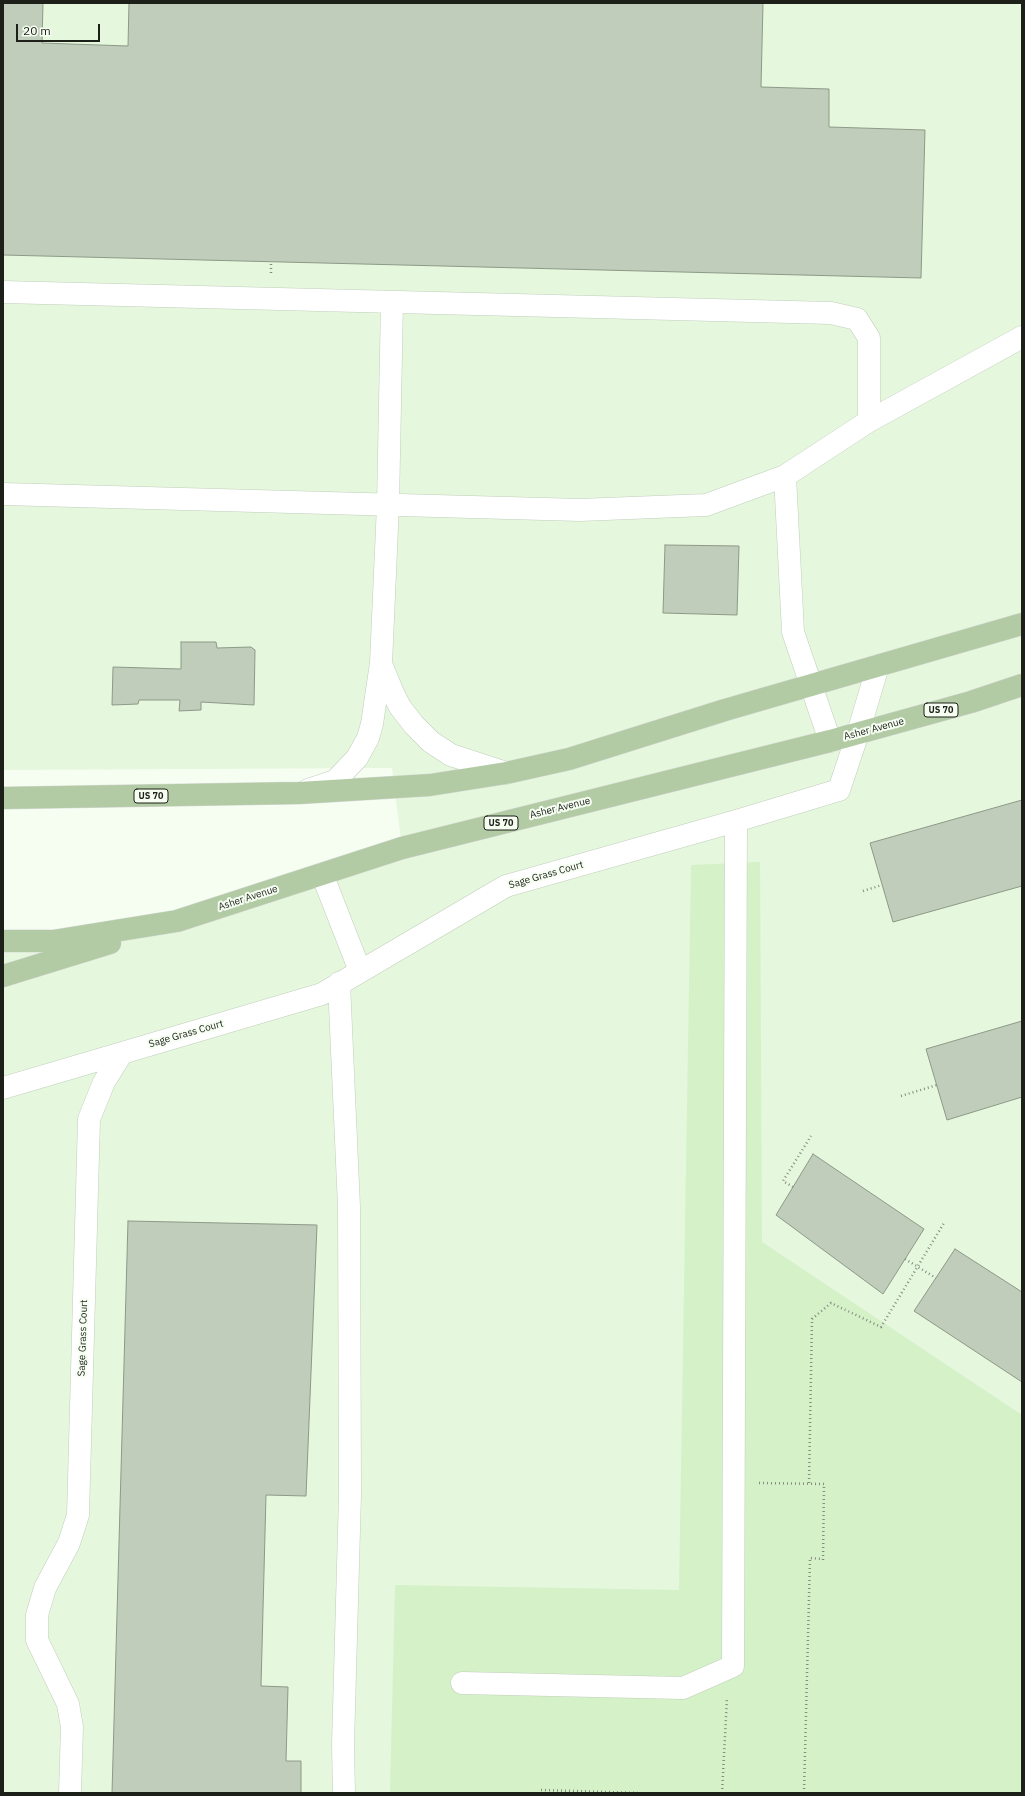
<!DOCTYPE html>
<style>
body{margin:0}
#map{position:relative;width:1025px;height:1796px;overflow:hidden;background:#f6fef2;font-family:"IBM Plex Sans",sans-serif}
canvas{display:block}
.frame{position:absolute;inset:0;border:4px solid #1c2019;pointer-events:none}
.scale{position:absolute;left:16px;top:24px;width:84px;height:18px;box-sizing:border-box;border:2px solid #1c2019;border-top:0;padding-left:5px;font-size:12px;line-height:14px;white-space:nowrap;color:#1c2019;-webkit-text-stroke:3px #f6fef2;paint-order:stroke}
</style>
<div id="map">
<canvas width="1025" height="1796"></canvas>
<div class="frame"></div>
<div class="scale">20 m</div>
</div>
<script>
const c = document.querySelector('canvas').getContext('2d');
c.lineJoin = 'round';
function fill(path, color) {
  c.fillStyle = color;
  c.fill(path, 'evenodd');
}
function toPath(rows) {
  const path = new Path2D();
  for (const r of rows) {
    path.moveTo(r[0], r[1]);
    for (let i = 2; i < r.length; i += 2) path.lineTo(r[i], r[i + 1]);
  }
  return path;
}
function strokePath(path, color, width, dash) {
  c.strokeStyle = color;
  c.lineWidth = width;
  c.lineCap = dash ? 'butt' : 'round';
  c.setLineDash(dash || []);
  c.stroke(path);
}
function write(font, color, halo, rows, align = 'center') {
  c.font = font + ' "IBM Plex Sans",sans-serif';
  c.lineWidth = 4;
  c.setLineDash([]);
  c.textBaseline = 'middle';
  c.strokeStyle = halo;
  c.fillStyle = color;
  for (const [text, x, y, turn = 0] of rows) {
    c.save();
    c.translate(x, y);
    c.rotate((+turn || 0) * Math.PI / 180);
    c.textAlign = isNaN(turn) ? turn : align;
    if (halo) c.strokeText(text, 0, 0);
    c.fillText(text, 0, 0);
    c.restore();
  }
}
const built = toPath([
 [3,3,1022,3,1022,1793,3,1793,3,941,53,941,322,874,402,848,392,768,3,770]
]);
const green = toPath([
 [760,862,762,1242,1022,1415,1022,1793,390,1793,395,1585,679,1590,691,865]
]);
const building = toPath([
 [3,3,43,3,42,43,128,46,129,3,763,3,761,87,829,89,829,127,925,130,921,278,3,255,3,3],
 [665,545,739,546,737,615,663,613,665,545],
 [181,642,216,642,217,648,251,647,255,650,254,705,201,702,201,710,179,711,180,700,139,700,138,704,112,705,113,667,181,669,181,642],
 [1022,800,1022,886,893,922,870,843,1022,800],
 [1022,1021,1022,1097,947,1120,926,1049,1022,1021],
 [813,1154,924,1229,883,1294,776,1215,813,1154],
 [128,1221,317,1225,306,1496,266,1495,261,1686,288,1687,286,1761,301,1761,301,1793,112,1793,128,1221],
 [955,1249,1022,1292,1022,1382,914,1311,955,1249]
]);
const path = toPath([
 [271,273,271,262],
 [863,891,882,885],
 [901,1096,937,1085],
 [793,1187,783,1181,811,1136],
 [905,1259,936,1278],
 [759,1483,824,1484,823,1562],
 [809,1483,812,1319,831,1303,881,1327,944,1223],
 [541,1790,641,1793],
 [722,1793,727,1698],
 [804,1793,810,1558,823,1559]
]);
const minor = toPath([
 [3,292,831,313,857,319,869,338,869,421],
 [3,494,580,510,706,505,785,476],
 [381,664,393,693,400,707,414,725,431,742,451,755,506,773],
 [830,741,793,632,785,476,869,421,1022,337],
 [308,790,335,781,357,758,368,738,372,724,381,663,388,505,392,302],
 [322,874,360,971],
 [339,983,349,1207,350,1494,343,1745,344,1793],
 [3,1088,122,1053],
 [462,1683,683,1688,733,1666,736,821],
 [70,1793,72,1727,68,1704,37,1640,37,1615,45,1588,69,1543,78,1515,89,1119,104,1082,122,1053,322,994,506,886,736,821,839,790,858,733,878,666]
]);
const major = toPath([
 [3,798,299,793,430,785,506,773,569,759,725,710,1022,624],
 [3,941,53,941,177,921,402,848,830,741,971,702,1022,685],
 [3,976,110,943]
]);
const shields = [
 [941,710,34],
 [151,796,34],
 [501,823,34]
];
const shieldNames = [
 ["US 70",941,710],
 ["US 70",151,796],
 ["US 70",501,823]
];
const streetNames = [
 ["Asher Avenue",874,729,-15],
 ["Asher Avenue",560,808,-14],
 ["Sage Grass Court",546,875,-16],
 ["Asher Avenue",248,898,-18],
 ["Sage Grass Court",186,1034,-16],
 ["Sage Grass Court",83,1338,-88]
];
fill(built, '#e5f7dd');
fill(green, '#d5f1c8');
fill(building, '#bfcdba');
strokePath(building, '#8e9a88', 1);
strokePath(minor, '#c1cfbc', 23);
strokePath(major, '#dbdbda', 23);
strokePath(path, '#868c82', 2.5, [1, 3]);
strokePath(minor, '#fff', 22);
strokePath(major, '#b2cba5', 22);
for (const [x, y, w] of shields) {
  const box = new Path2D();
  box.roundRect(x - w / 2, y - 7, w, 14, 3);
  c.fillStyle = '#f6fef2';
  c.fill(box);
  strokePath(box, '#1c2019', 1);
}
write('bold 9px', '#1c2019', null, shieldNames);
write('10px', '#1c2019', '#f6fef2', streetNames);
</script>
